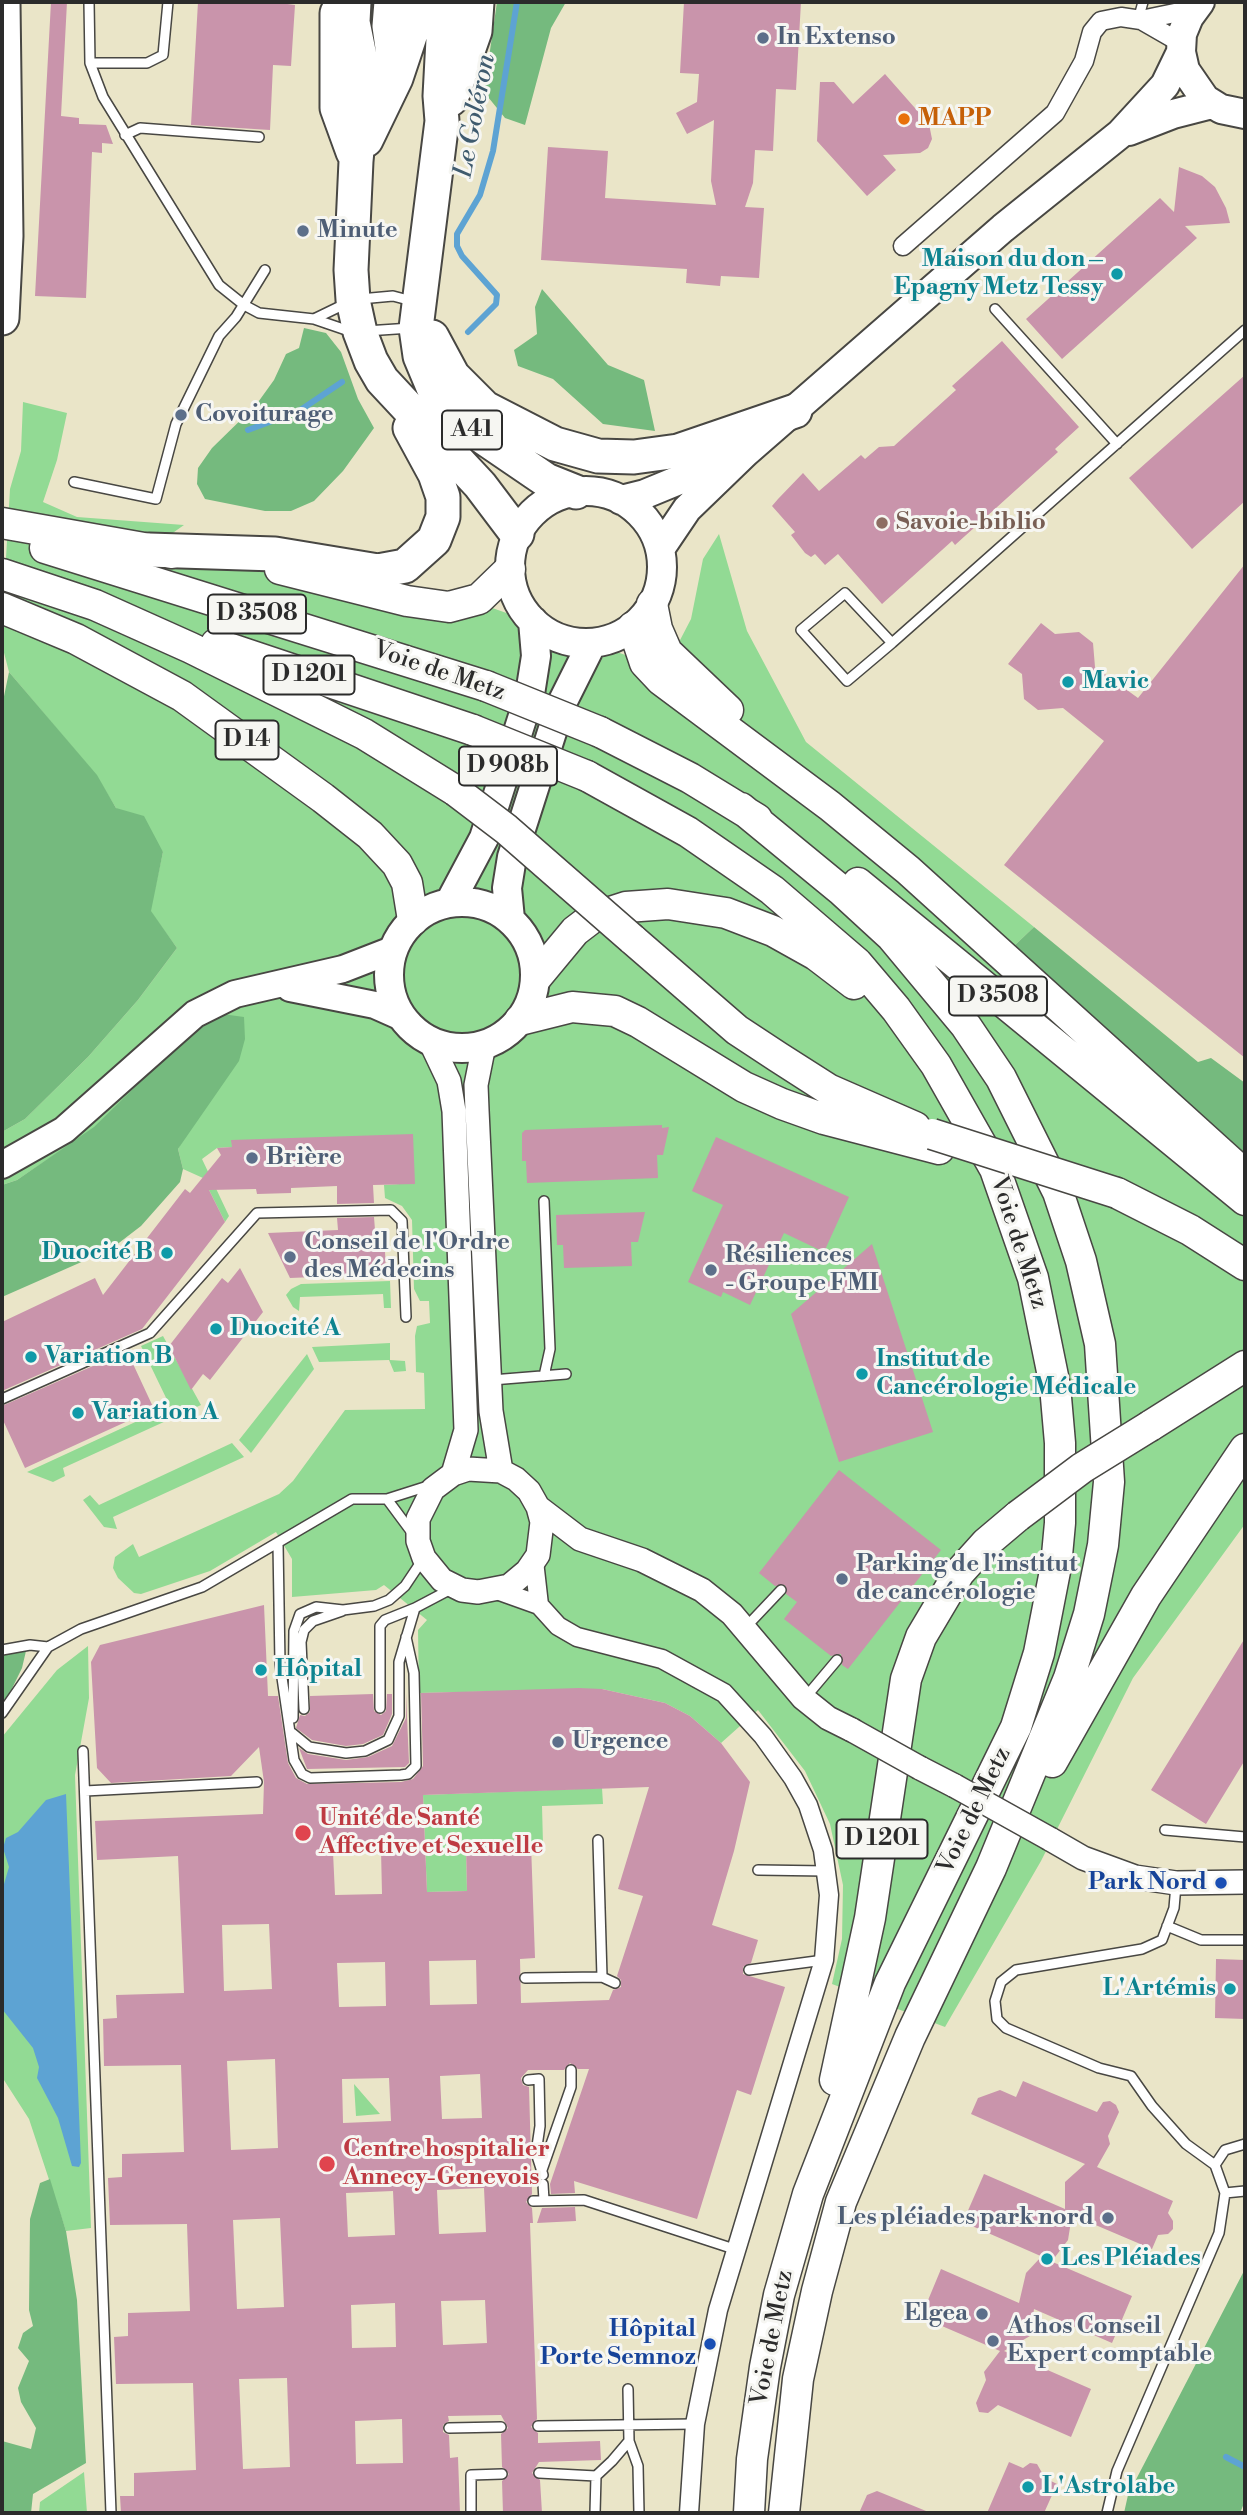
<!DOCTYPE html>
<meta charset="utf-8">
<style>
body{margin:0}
#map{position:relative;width:1247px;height:2515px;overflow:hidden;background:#eae5c8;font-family:"Libre Bodoni",serif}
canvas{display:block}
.frame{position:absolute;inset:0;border:4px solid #2b2b2b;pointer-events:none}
</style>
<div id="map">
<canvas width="1247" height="2515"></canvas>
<div class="frame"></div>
</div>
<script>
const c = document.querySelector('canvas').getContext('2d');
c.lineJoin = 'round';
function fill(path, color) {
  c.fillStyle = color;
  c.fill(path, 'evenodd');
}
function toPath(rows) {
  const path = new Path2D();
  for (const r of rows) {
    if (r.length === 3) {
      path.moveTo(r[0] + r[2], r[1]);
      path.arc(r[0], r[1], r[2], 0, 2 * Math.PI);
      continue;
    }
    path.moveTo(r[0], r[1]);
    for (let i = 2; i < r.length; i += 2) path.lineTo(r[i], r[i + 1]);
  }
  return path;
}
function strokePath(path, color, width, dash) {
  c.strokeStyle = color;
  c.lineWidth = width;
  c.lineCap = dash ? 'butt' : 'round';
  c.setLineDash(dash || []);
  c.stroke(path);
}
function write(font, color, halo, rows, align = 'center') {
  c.font = font + ' "Libre Bodoni",serif';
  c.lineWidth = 6;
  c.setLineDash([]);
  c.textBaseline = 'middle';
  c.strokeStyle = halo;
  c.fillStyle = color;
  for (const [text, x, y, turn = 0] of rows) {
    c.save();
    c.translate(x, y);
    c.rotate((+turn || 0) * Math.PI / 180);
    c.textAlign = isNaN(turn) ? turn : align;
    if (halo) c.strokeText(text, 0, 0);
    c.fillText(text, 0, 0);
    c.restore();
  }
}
const green = toPath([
 [23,402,67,413,57,460,43,502,77,517,184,525,150,549,429,593,447,592,665,669,691,619,703,559,719,534,747,631,806,742,1034,927,1014,946,1245,1155,1245,1524,1133,1678,1041,1861,945,2027,832,1984,842,1939,843,1885,830,1824,805,1771,758,1710,721,1743,690,1716,665,1703,602,1689,419,1693,418,1630,427,1620,384,1585,376,1590,292,1597,292,1559,276,1532,210,1571,141,1594,134,1593,118,1578,113,1568,115,1557,133,1544,139,1557,279,1494,293,1481,345,1410,425,1409,424,1373,416,1372,415,1336,417,1326,430,1323,429,1301,420,1301,414,1289,412,1220,402,1206,385,1198,384,1185,415,1183,232,1140,232,1147,217,1148,202,1159,229,1216,225,1222,203,1178,183,1169,178,1149,187,1132,184,1039,94,1128,17,1180,2,1185,2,1132,25,1119,88,1057,138,1000,177,948,150,911,163,852,116,808,96,775,9,672,2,645,2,627,10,489,21,451],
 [390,1281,391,1308,384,1308,383,1294,300,1297,299,1311,293,1307,286,1295,291,1289,301,1284],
 [163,1336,201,1405,63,1468,65,1476,53,1482,27,1472,170,1406,141,1346],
 [390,1343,390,1360,405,1361,406,1371,394,1372,389,1360,319,1362,312,1347],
 [307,1354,314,1369,251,1453,239,1440],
 [232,1443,244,1457,113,1517,117,1529,104,1527,83,1500,90,1495,99,1505],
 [88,1646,89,1698,75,1775,91,2228,66,2231,29,2119,2,2077,2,1737,57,1670],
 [602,1788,603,1804,542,1806,543,1844,466,1847,467,1891,427,1892,423,1795],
 [354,2084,380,2114,356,2116],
 [84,2472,87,2513,39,2513,40,2502]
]);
const forest = toPath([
 [497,2,566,2,551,28,525,125,505,118,484,92],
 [542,289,608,365,644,380,655,431,603,424,553,379,518,366,514,350,537,334,535,307],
 [304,328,326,333,341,352,358,399,374,428,343,471,314,501,291,511,265,511,205,499,197,484,198,468,212,448,256,405,274,380,286,354,299,348],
 [9,672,97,775,116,808,144,816,163,852,151,911,177,948,138,1000,88,1057,25,1119,2,1132,2,706],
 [1034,927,1198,1062,1211,1058,1245,1083,1245,1155,1014,946],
 [222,1014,244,1017,245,1039,239,1061,178,1149,183,1169,180,1182,141,1226,111,1249,2,1297,2,1185,17,1180,94,1127,184,1039],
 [15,1646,26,1651,22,1668,2,1709,2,1647],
 [50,2179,66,2231,77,2300,86,2463,33,2494,31,2513,2,2513,2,2441,31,2449,36,2428,21,2402,18,2388,29,2361,18,2348,23,2333,33,2326,29,2310,30,2219,40,2183],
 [1245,2269,1245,2501,1240,2513,1124,2513,1128,2495]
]);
const water = toPath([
 [66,1794,81,2163,79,2167,72,2166,58,2118,37,2078,39,2067,33,2048,2,2009,2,1891,9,1867,3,1848,6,1838,18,1832,46,1800]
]);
const stream = toPath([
 [468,332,496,304,497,295,462,256,457,246,457,234,480,195,493,151,517,2],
 [248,430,299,411,342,382],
 [1226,2457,1245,2467]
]);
const building = toPath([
 [51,2,67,2,61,116,79,118,79,124,106,125,113,144,102,143,102,153,92,152,86,298,35,296],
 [198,2,272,2,295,5,291,66,273,65,270,130,191,125],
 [684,2,801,2,796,90,776,89,773,151,755,150,753,183,745,207,764,208,759,278,721,276,720,286,686,283,687,269,541,260,548,147,608,151,605,198,716,205,711,181,714,120,687,134,676,113,697,102,699,74,680,73],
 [885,74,929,124,932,139,928,148,920,153,883,155,896,170,867,196,817,141,820,82,834,82,853,104],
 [1179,167,1202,176,1215,187,1226,208,1230,223,1185,226,1197,238,1062,359,1026,319,1160,198,1174,212],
 [1002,341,1079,427,1055,449,1058,452,955,545,952,541,882,604,838,554,825,565,815,554,811,557,805,553,791,535,795,532,772,506,778,499,803,473,819,491,861,455,865,459,879,447,894,446,956,390,952,386],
 [1245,375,1245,501,1192,549,1129,478],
 [1245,564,1245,1058,1004,865,1104,741,1063,708,1038,710,1024,699,1022,674,1008,664,1041,623,1055,634,1079,632,1093,643,1095,667,1138,698],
 [662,1125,662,1128,669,1127,663,1155,657,1155,658,1178,527,1183,526,1161,522,1161,522,1133,525,1130],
 [413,1134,415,1184,373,1185,374,1203,337,1204,337,1186,291,1188,291,1193,257,1194,256,1189,209,1190,225,1222,142,1329,2,1391,2,1322,95,1278,103,1295,185,1189,190,1193,221,1155,217,1148,232,1147,231,1140],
 [716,1137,849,1197,824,1252,784,1233,750,1305,723,1292,721,1297,688,1282,723,1205,692,1191],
 [645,1212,638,1242,631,1242,632,1266,564,1268,563,1245,557,1245,556,1215],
 [374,1217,375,1230,384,1229,386,1274,290,1278,268,1233,338,1230,337,1218],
 [872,1244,933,1432,839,1462,791,1314],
 [240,1268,263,1312,210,1380,203,1374,191,1390,169,1346,222,1278,228,1283],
 [127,1351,154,1409,25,1468,2,1418,2,1406],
 [839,1470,941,1550,848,1669,842,1665,841,1654,831,1656,784,1619,797,1602,786,1594,785,1585,775,1586,759,1573],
 [264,1605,268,1696,278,1696,288,1763,296,1778,307,1784,401,1782,413,1779,423,1766,421,1693,579,1688,602,1689,665,1703,690,1716,721,1743,750,1782,734,1851,712,1925,758,1940,751,1963,743,1967,743,1974,785,1987,751,2095,737,2090,697,2219,574,2181,575,2193,551,2194,550,2184,589,2069,578,2069,570,2063,564,2070,528,2070,521,2078,523,2085,529,2087,532,2194,526,2202,532,2208,533,2223,530,2223,537,2419,531,2427,538,2433,538,2443,600,2441,601,2460,539,2462,532,2473,540,2480,542,2513,503,2513,502,2481,509,2474,502,2467,501,2434,508,2428,501,2415,448,2416,449,2421,443,2425,443,2432,449,2435,450,2458,458,2457,460,2513,121,2513,120,2496,134,2496,134,2473,196,2470,193,2383,116,2384,114,2337,128,2336,128,2313,190,2311,187,2224,110,2225,108,2178,122,2177,122,2154,184,2152,181,2065,104,2066,103,2019,117,2018,116,1995,184,1993,178,1856,97,1860,95,1821,263,1814,264,1782,259,1747,231,1776,111,1783,97,1768,91,1662,100,1645],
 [649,1787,618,1889,643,1896,617,1976,621,1980,621,1987,613,1990,609,2000,521,2003,520,1959,535,1958,531,1844,466,1847,467,1891,427,1892,423,1795],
 [381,1850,382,1894,335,1895,333,1852],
 [269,1924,272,1989,224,1991,222,1925],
 [476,1960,477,2004,430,2005,429,1961],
 [385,1962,386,2006,339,2007,337,1963],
 [275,2059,278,2148,231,2150,227,2061],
 [480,2074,482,2118,442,2119,440,2076],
 [389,2078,391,2121,343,2123,342,2079],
 [484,2188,486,2232,439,2234,437,2190],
 [393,2191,395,2235,348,2237,346,2193],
 [280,2218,284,2307,237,2309,233,2220],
 [485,2300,487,2343,443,2345,441,2301],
 [395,2303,396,2347,352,2348,351,2305],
 [287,2378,290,2467,243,2469,239,2379],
 [402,2419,403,2463,356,2464,355,2421],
 [1245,1638,1245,1760,1206,1824,1151,1790],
 [406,1693,409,1763,405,1767,307,1769,299,1748,308,1754,346,1760,368,1757,392,1746,406,1718],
 [373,1694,374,1711,381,1715,386,1711,387,1694,392,1694,392,1714,383,1735,363,1744,346,1746,312,1740,296,1728,300,1715,305,1716,310,1712,310,1696],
 [1216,1959,1245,1960,1245,2019,1215,2018],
 [1023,2081,1097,2112,1103,2102,1110,2101,1116,2105,1119,2112,1108,2136,1110,2144,1097,2167,1173,2201,1168,2213,1173,2221,1173,2229,1168,2234,1158,2235,1152,2249,1072,2215,1068,2240,1052,2261,963,2222,984,2174,1065,2209,1065,2182,1085,2164,971,2114,978,2098,1000,2090,1016,2097],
 [575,2207,576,2221,537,2223,542,2208],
 [1041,2257,1132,2296,1112,2343,1034,2309,1030,2336,1004,2351,1091,2389,1071,2437,998,2405,988,2413,979,2412,976,2403,986,2380,984,2372,1000,2351,921,2317,941,2269,1019,2303,1026,2273],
 [1009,2462,1023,2468,1030,2463,1037,2464,1045,2478,1057,2484,1044,2513,987,2513],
 [877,2491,931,2513,859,2513,867,2495]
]);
const service = toPath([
 [89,2,90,63,103,97,219,285,244,305,259,313,314,319,352,332],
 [1138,20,1143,2],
 [90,63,147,63,163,55,168,2],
 [125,135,140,128,259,137],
 [360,299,393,296,412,301],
 [995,309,1117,444],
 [314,319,347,303],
 [366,331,411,328],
 [74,482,156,499,176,424,219,336,236,317,265,270],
 [892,643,845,593,801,630,847,681,892,643,1245,330],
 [544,1376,550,1349,544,1201],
 [492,1380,566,1374],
 [2,1399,150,1333,257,1213,391,1210,402,1221,406,1317],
 [387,1499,413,1534],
 [278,1544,280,1664,294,1760,302,1774,310,1778,401,1775,408,1774,416,1766,414,1673,406,1637],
 [746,1627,781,1590],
 [2,1650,30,1645,48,1647],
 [805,1698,837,1660],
 [380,1708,380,1626,385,1620,415,1608],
 [304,1709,301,1642,304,1630,313,1621,342,1611],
 [2,1713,48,1647,81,1629,202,1587,352,1499,387,1499,431,1485],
 [293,1718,294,1631,300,1614,316,1607,343,1610,374,1606,389,1600,405,1586,423,1559],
 [292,1733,309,1747,346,1753,365,1751,388,1740,399,1716,399,1662,415,1608,453,1588],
 [83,1751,111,2513],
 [85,1791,257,1782],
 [1165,1830,1245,1837],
 [758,1870,826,1871],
 [1167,1926,1201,1940,1245,1940],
 [749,1970,824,1960],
 [602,1977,615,1983],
 [525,1978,602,1977,598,1840],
 [528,2080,539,2079,540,2126,536,2153,543,2175],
 [1215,2165,1225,2150,1245,2144],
 [542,2170,571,2087,571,2070],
 [543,2184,544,2200],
 [1225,2193,1245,2191],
 [533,2201,584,2200,734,2249],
 [538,2426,695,2424],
 [449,2428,501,2427],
 [629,2441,638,2466,639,2513],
 [539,2473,596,2476,612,2461,629,2441,628,2389],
 [471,2513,471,2475,502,2474],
 [595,2513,596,2476],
 [1107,2513,1117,2471,1219,2233,1225,2193,1215,2165,1186,2144,1152,2106,1131,2076,1099,2068,1006,2028,997,2019,995,2001,1001,1982,1016,1970,1142,1949,1162,1940,1174,1908,1176,1885]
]);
const minor = toPath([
 [1141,20,1194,9],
 [903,246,1055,113,1084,61,1092,32,1101,21,1121,17,1141,20,1181,43],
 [534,1561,539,1605],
 [497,1590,539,1605,558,1626,577,1637,662,1659,724,1693,763,1736,793,1778,808,1805,823,1850,829,1895,824,1960,718,2310,695,2424,689,2513]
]);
const tertiary = toPath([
 [430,1041,449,1081,454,1111,466,1430,453,1474],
 [484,1045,476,1085,477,1110,491,1411,501,1471],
 [538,1507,542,1522,538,1555,527,1571,509,1586,478,1592,462,1590,442,1580,424,1558,418,1541,418,1519,433,1489,453,1474,468,1469,501,1471,516,1479,529,1491,538,1507,580,1539,642,1560,702,1590,732,1614,803,1698,828,1718,852,1730],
 [920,1768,955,1786],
 [1050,1839,1083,1858,1135,1877,1176,1883,1245,1882]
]);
const secondary = toPath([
 [290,988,375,1005,402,1017],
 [2,1165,64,1130,195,1014,235,994,343,969,392,950]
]);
const primary = toPath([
 [1200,2,1189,17,1182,34,1181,52,1185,70,1205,99,1221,109,1245,114],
 [1129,131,1173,114,1212,104],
 [586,567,76],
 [621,500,645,494,730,459],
 [660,549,687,509,745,453,1003,228,1120,134,1165,85,1181,52],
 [462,975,73],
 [450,902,484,838,530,694,536,656,533,621],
 [510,919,507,888,512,857,560,707,592,643]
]);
const trunk = toPath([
 [2,523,172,553],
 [45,548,486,686],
 [280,569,407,601,449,607,479,599,510,569],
 [2,574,95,605,191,648,364,734,456,791],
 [652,604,657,629,667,652,728,710],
 [2,608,76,639,182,696,323,798,370,835,397,864,407,883,413,920],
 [633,627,645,663,661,680,830,806,908,870,1245,1175],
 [216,644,473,730],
 [600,732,690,778,757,819],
 [587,776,688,832,772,890,857,963,896,1009,936,1065,995,1169,1033,1278,1055,1386,1060,1443,1060,1523,1056,1566,1039,1653,1016,1727,890,1983,808,2194,779,2295,765,2367,752,2459,749,2513],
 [741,808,842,891,891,936,966,1026,1001,1078,1058,1192,1081,1261,1100,1344,1109,1482,1103,1545,1089,1614,1069,1678,991,1868,910,2037,841,2202,817,2291,798,2379,784,2513],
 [858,883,1245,1200],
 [632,939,737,1030,778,1057,828,1089,915,1127],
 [536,978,575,931,592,918,626,907,668,904,726,913,773,931,816,955,854,984],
 [520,1020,572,1007,615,1011,638,1022,744,1087,782,1104,824,1119,939,1149],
 [1117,1193,1190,1230,1245,1265],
 [1150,1426,1245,1366],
 [1052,1762,1146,1596,1245,1449],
 [835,2080,870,1918,906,1679,921,1637,959,1573,986,1543,1018,1516]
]);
const motorway = toPath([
 [354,2,353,22,364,76,356,161,351,270,353,300,360,332,371,361,382,380,480,485,517,534],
 [391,2,389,26,395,69],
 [445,2,440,96,442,121,416,328,420,356,433,387,458,420,546,480,576,492],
 [337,13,337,108,353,152],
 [451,99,475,31,477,2],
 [366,140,396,78,413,27,416,2],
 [2,318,6,236,3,2],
 [432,337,453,376,485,408,555,444,598,456,634,457,678,451,795,411],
 [149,550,275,554,378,571,405,566,434,540,443,517,443,497,435,474,410,428]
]);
const tertiaryBridge = toPath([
 [852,1730,920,1768],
 [955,1786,1050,1839]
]);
const trunkBridge = toPath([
 [486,686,600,732],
 [473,730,587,776],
 [456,791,506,829,632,939],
 [932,1134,1117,1193],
 [1018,1516,1082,1468,1150,1426]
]);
const markers = [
 [763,38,7,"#5c6f8a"],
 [904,119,7,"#e8710a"],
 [303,231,7,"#5c6f8a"],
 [1117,274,7,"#0f9aa8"],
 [181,415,7,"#5c6f8a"],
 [882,523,7,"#8d6e63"],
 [1068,682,7,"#0f9aa8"],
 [252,1158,7,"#5c6f8a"],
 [167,1253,7,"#0f9aa8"],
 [290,1257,7,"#5c6f8a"],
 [711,1270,7,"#5c6f8a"],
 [216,1329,7,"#0f9aa8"],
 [31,1357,7,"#0f9aa8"],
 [862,1374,7,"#0f9aa8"],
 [78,1413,7,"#0f9aa8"],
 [842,1579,7,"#5c6f8a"],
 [261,1670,7,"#0f9aa8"],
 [558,1742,7,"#5c6f8a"],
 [303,1833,9,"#e0444e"],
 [1221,1883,7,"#1a4fb4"],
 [1230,1989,7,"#0f9aa8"],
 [327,2164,9,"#e0444e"],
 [1108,2218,7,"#5c6f8a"],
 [1047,2259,7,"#0f9aa8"],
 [982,2314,7,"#5c6f8a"],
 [993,2341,7,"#5c6f8a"],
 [710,2344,7,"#1a4fb4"],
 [1028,2487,7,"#0f9aa8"]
];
const shields = [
 [472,430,60],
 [257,614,98],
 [309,675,91],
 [247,740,63],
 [508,766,98],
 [998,996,98],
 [882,1839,91]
];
const shieldNames = [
 ["A41",472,430],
 ["D 3508",257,614],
 ["D 1201",309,675],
 ["D 14",247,740],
 ["D 908b",508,766],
 ["D 3508",998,996],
 ["D 1201",882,1839]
];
const serviceNames = [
 ["In Extenso",777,38],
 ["Minute",317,231],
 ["Covoiturage",195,415],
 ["Brière",266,1158],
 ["Conseil de l'Ordre",304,1243],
 ["des Médecins",304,1271],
 ["Résiliences",725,1256],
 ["- Groupe FMI",725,1284],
 ["Parking de l'institut",856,1565],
 ["de cancérologie",856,1593],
 ["Urgence",572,1742],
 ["Les pléiades park nord",1094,2218,"right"],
 ["Elgea",968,2314,"right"],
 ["Athos Conseil",1007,2327],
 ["Expert comptable",1007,2355]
];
const foodNames = [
 ["MAPP",918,119]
];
const cultureNames = [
 ["Maison du don –",1103,260,"right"],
 ["Epagny Metz Tessy",1103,288,"right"],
 ["Mavic",1082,682],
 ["Duocité B",153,1253,"right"],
 ["Duocité A",230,1329],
 ["Variation B",45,1357],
 ["Institut de",876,1360],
 ["Cancérologie Médicale",876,1388],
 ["Variation A",92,1413],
 ["Hôpital",275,1670],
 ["L'Artémis",1216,1989,"right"],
 ["Les Pléiades",1061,2259],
 ["L'Astrolabe",1042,2487]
];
const educationNames = [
 ["Savoie-biblio",896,523]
];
const streetNames = [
 ["Voie de Metz",439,672,19],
 ["Voie de Metz",1018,1243,72],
 ["Voie de Metz",975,1811,-64],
 ["Voie de Metz",773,2338,-79]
];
const healthNames = [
 ["Unité de Santé",319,1819],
 ["Affective et Sexuelle",319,1847],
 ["Centre hospitalier",343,2150],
 ["Annecy-Genevois",343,2178]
];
const transitNames = [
 ["Park Nord",1207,1883],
 ["Hôpital",696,2330],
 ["Porte Semnoz",696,2358]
];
const waterNames = [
 ["Le Goléron",476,116,-79]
];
fill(green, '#92da94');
fill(forest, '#75ba7e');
fill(water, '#5da3d3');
strokePath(stream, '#5da3d3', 6);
fill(building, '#c994ab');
strokePath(service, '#484743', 12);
strokePath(minor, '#484743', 21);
strokePath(tertiary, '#484743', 26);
strokePath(secondary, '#484743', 30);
strokePath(primary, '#484743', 32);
strokePath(trunk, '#484743', 33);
strokePath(motorway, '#484743', 37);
strokePath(service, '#fff', 9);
strokePath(minor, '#fff', 18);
strokePath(tertiary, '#fff', 23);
strokePath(secondary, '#fff', 26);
strokePath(primary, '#fff', 28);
strokePath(trunk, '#fff', 30);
strokePath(motorway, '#fff', 33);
strokePath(tertiaryBridge, '#484743', 26, []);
strokePath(trunkBridge, '#484743', 33, []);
strokePath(tertiaryBridge, '#fff', 23);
strokePath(trunkBridge, '#fff', 30);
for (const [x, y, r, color] of markers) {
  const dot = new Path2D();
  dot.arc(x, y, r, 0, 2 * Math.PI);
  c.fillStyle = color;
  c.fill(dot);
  strokePath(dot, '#f6f6f2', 2.5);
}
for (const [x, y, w] of shields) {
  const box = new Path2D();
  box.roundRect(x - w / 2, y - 19.5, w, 39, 5);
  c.fillStyle = '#f6f6f2';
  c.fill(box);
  strokePath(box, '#2b2b2b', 2);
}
write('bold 23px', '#2b2b2b', null, shieldNames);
write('bold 24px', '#4e5e75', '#f6f6f2', serviceNames, 'left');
write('bold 24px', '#c56008', '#f6f6f2', foodNames, 'left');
write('bold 24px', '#0d838f', '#f6f6f2', cultureNames, 'left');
write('bold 24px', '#785e54', '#f6f6f2', educationNames, 'left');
write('24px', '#2b2b2b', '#f6f6f2', streetNames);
write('bold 24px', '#be3a42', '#f6f6f2', healthNames, 'left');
write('bold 24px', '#164399', '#f6f6f2', transitNames, 'right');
write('italic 26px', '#3f5b6e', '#f6f6f2', waterNames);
</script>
